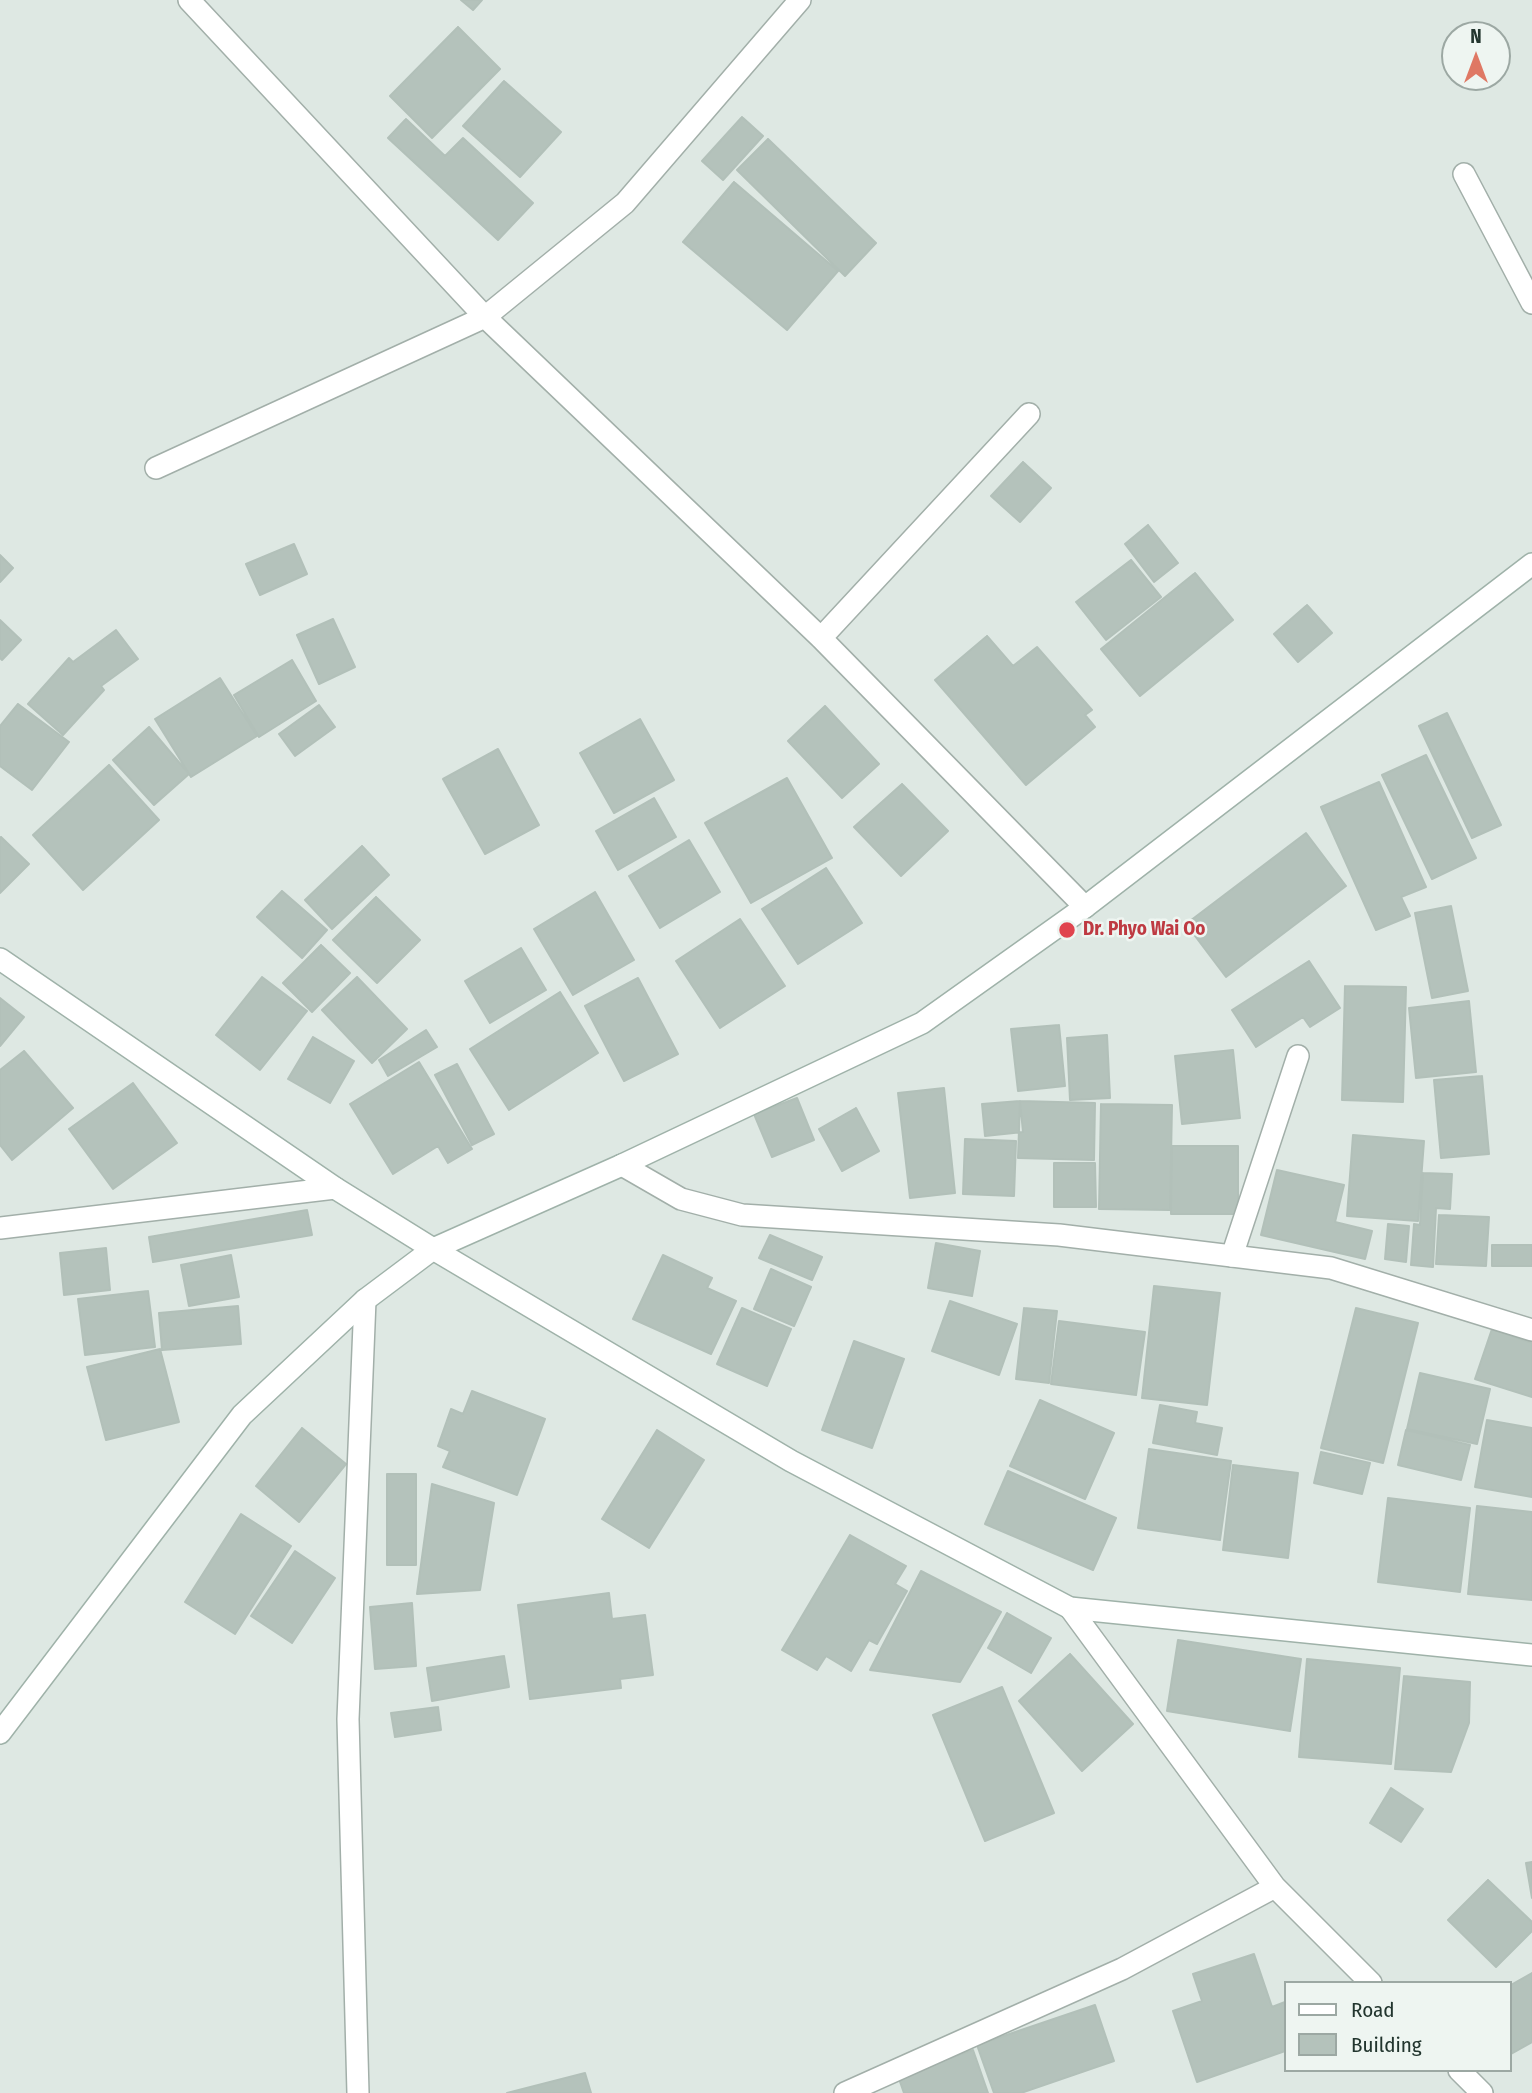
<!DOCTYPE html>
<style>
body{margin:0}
#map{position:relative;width:1532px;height:2093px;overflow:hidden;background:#dee8e3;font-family:"Fira Sans Condensed",sans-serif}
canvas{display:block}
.legend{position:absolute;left:1284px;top:1981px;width:228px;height:91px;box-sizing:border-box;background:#eef5f1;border:2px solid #9ca8a3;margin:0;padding:9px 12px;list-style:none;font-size:21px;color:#22352e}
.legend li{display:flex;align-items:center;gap:14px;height:35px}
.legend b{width:35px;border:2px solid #9ca8a3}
.north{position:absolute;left:1441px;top:21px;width:70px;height:70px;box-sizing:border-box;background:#eef5f1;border:2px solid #9ca8a3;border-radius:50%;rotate:0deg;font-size:19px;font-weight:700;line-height:28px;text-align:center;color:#22352e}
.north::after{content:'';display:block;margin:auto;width:24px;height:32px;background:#df7864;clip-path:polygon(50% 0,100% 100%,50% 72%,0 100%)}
</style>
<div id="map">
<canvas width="1532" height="2093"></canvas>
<ul class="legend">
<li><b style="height:9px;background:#fff"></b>Road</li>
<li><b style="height:19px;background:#b4c2bb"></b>Building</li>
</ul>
<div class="north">N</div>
</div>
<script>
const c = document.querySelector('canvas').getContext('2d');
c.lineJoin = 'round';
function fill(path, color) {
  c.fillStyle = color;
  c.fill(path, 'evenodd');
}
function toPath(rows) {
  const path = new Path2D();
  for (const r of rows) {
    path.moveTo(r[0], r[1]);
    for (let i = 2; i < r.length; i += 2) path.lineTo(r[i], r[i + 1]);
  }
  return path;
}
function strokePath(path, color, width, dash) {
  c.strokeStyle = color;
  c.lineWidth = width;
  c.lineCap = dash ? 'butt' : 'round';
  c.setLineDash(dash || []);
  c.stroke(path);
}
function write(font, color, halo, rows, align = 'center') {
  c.font = font + ' "Fira Sans Condensed",sans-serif';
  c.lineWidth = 5;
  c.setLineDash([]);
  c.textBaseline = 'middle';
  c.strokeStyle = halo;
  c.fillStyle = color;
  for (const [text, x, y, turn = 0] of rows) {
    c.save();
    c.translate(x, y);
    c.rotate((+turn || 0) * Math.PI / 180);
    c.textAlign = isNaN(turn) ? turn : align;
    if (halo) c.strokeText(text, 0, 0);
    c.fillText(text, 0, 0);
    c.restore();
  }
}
const building = toPath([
 [461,0,482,0,473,10,461,0],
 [458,27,500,69,432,138,390,96,458,27],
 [504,81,561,132,520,177,463,126,504,81],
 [742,117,763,136,723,180,702,161,742,117],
 [406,119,445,156,463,138,533,203,498,240,388,138,406,119],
 [768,139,876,243,845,276,737,170,768,139],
 [734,182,838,271,787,330,683,242,734,182],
 [1023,462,1051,488,1020,522,991,496,1023,462],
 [1148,525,1178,563,1154,582,1125,544,1148,525],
 [294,544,307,574,260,595,246,564,294,544],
 [0,555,13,568,0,582,0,555],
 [1131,560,1161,597,1106,640,1076,602,1131,560],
 [1195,573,1233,620,1140,696,1101,649,1195,573],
 [1307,605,1332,633,1298,662,1274,634,1307,605],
 [333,619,355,667,319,684,297,635,333,619],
 [0,620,21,640,2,660,0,658,0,620],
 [116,630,138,659,101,686,104,690,63,735,28,704,69,658,73,662,116,630],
 [987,636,1013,666,1037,647,1092,710,1085,715,1095,727,1026,785,935,680,987,636],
 [292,660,316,701,259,737,234,695,292,660],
 [220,678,257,736,191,777,155,719,220,678],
 [18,704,69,742,32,790,0,766,0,726,18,704],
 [319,705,335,727,295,756,279,734,319,705],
 [825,706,879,764,842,798,788,741,825,706],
 [1447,713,1501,825,1472,838,1419,726,1447,713],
 [640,719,674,780,614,813,580,753,640,719],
 [149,727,189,774,154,805,113,760,149,727],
 [498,749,539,825,485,854,443,779,498,749],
 [1426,755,1476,858,1432,879,1382,775,1426,755],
 [109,765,159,820,83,890,33,835,109,765],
 [787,778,832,858,751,903,705,823,787,778],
 [1379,782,1426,887,1401,897,1410,916,1376,930,1321,807,1379,782],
 [902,784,948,831,901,876,854,827,902,784],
 [654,798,676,837,618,870,596,831,654,798],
 [1306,833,1346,886,1226,977,1186,924,1306,833],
 [1,837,29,864,0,893,0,838,1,837],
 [689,840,720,892,660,928,629,876,689,840],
 [362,846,389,875,332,929,305,900,362,846],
 [826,868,862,923,798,964,762,909,826,868],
 [282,891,327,930,302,958,257,917,282,891],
 [595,892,634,960,573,995,534,929,595,892],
 [376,897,420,940,377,983,333,940,376,897],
 [1451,906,1468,991,1432,998,1415,913,1451,906],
 [740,919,785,986,720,1028,676,961,740,919],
 [321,945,350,973,312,1012,283,983,321,945],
 [521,948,546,990,490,1023,465,981,521,948],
 [1309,961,1340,1008,1310,1027,1303,1017,1256,1047,1232,1010,1309,961],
 [262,977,307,1011,260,1070,216,1035,262,977],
 [357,977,407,1029,372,1063,322,1010,357,977],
 [638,978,678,1054,624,1081,585,1006,638,978],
 [1345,986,1406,987,1403,1102,1342,1100,1345,986],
 [560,992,598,1053,509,1110,470,1049,560,992],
 [0,998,24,1017,0,1046,0,998],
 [1469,1001,1476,1072,1416,1078,1409,1008,1469,1001],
 [1059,1025,1065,1086,1018,1091,1011,1029,1059,1025],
 [426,1030,437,1047,388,1076,379,1060,426,1030],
 [1107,1035,1110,1098,1070,1100,1067,1038,1107,1035],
 [313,1037,354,1061,330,1103,288,1079,313,1037],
 [1233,1050,1240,1118,1182,1124,1175,1056,1233,1050],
 [24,1051,73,1108,12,1160,0,1145,0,1070,24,1051],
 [419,1062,472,1149,448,1163,438,1146,393,1174,350,1104,419,1062],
 [457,1064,494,1134,472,1145,435,1075,457,1064],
 [1482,1076,1489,1154,1441,1158,1434,1080,1482,1076],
 [133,1083,177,1143,113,1189,69,1129,133,1083],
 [944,1088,955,1193,910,1198,898,1093,944,1088],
 [797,1098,814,1140,772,1157,754,1114,797,1098],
 [1020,1101,1023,1132,985,1136,982,1104,1020,1101],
 [1020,1101,1095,1103,1094,1160,1018,1158,1020,1101],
 [1101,1104,1172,1105,1170,1210,1099,1209,1101,1104],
 [856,1108,879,1151,842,1171,819,1129,856,1108],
 [1353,1135,1424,1141,1418,1221,1347,1216,1353,1135],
 [965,1139,1016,1141,1014,1196,963,1194,965,1139],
 [1172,1146,1238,1146,1238,1214,1171,1214,1172,1146],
 [1054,1163,1095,1163,1096,1207,1054,1207,1054,1163],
 [1277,1170,1344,1185,1335,1222,1372,1231,1365,1259,1261,1235,1277,1170],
 [1423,1173,1452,1174,1450,1209,1436,1208,1433,1267,1411,1265,1414,1224,1420,1225,1423,1173],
 [307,1210,312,1235,153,1262,149,1237,307,1210],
 [1439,1215,1489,1217,1486,1266,1436,1264,1439,1215],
 [1388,1224,1409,1226,1406,1262,1385,1259,1388,1224],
 [770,1235,822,1257,812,1280,759,1258,770,1235],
 [936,1243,980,1251,972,1296,928,1288,936,1243],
 [1492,1245,1532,1245,1532,1266,1492,1266,1492,1245],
 [106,1248,110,1290,64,1295,60,1253,106,1248],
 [231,1255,239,1297,189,1306,181,1265,231,1255],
 [663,1255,712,1278,707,1288,736,1301,711,1354,633,1319,663,1255],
 [771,1269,811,1287,794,1326,754,1309,771,1269],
 [1154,1286,1220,1293,1207,1405,1142,1398,1154,1286],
 [148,1291,155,1347,85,1355,78,1299,148,1291],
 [950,1301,1017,1324,999,1375,932,1351,950,1301],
 [238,1306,241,1344,162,1350,159,1313,238,1306],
 [742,1308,791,1329,767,1386,717,1364,742,1308],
 [1024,1308,1057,1311,1049,1383,1016,1379,1024,1308],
 [1356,1308,1418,1323,1383,1463,1321,1448,1356,1308],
 [1059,1321,1145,1332,1136,1395,1051,1384,1059,1321],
 [1492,1329,1532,1343,1532,1397,1475,1379,1492,1329],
 [854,1341,904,1359,872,1448,822,1430,854,1341],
 [160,1349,179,1422,106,1440,87,1367,160,1349],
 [1420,1373,1490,1389,1477,1444,1407,1429,1420,1373],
 [472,1391,545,1419,517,1495,443,1467,450,1451,438,1446,451,1409,463,1414,472,1391],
 [1040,1400,1114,1433,1085,1499,1010,1466,1040,1400],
 [1160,1405,1197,1412,1195,1423,1222,1428,1217,1455,1153,1443,1160,1405],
 [1487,1420,1532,1428,1532,1497,1475,1487,1487,1420],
 [302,1428,346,1464,299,1522,256,1486,302,1428],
 [657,1430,704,1460,649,1548,602,1519,657,1430],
 [1406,1430,1470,1445,1461,1480,1398,1465,1406,1430],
 [1149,1449,1231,1461,1220,1540,1138,1528,1149,1449],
 [1321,1452,1370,1463,1362,1494,1314,1483,1321,1452],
 [1233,1465,1298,1473,1288,1558,1223,1550,1233,1465],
 [1008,1471,1116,1518,1093,1570,985,1524,1008,1471],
 [387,1474,416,1474,416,1565,387,1565,387,1474],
 [432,1484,494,1503,480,1590,417,1594,432,1484],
 [1388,1498,1470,1508,1460,1592,1378,1582,1388,1498],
 [1477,1506,1532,1512,1532,1600,1468,1594,1477,1506],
 [241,1514,291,1546,235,1634,185,1602,241,1514],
 [850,1535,906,1566,895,1584,907,1591,877,1644,869,1640,851,1671,826,1656,817,1670,782,1650,850,1535],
 [295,1551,335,1578,292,1643,251,1616,295,1551],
 [921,1571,1001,1612,960,1682,870,1670,921,1571],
 [609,1593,612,1619,645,1615,653,1675,620,1679,621,1688,530,1699,518,1605,609,1593],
 [412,1603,416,1666,375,1669,370,1607,412,1603],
 [1007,1613,1051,1638,1031,1673,988,1648,1007,1613],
 [1178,1640,1301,1659,1290,1731,1167,1711,1178,1640],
 [1070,1654,1133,1724,1082,1771,1019,1701,1070,1654],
 [504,1656,509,1687,432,1701,427,1668,504,1656],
 [1307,1659,1400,1668,1391,1764,1299,1757,1307,1659],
 [1404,1676,1470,1682,1469,1723,1451,1772,1395,1769,1404,1676],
 [1002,1687,1054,1813,985,1841,933,1715,1002,1687],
 [438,1707,441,1730,395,1737,391,1713,438,1707],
 [1391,1788,1423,1809,1401,1842,1370,1823,1391,1788],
 [1532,1862,1532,1898,1526,1863,1532,1862],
 [1488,1880,1532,1922,1532,1931,1496,1967,1448,1920,1488,1880],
 [1254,1954,1272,2007,1285,2002,1285,2051,1197,2082,1173,2011,1202,2001,1193,1974,1254,1954],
 [1532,1973,1532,2042,1511,2054,1509,1986,1532,1973],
 [1095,2005,1114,2061,1021,2093,994,2093,977,2045,1095,2005],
 [973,2050,988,2093,904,2093,898,2076,973,2050],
 [585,2073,591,2093,507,2093,585,2073]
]);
const lane = toPath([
 [1464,174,1532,303],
 [1232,1256,1298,1056]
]);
const street = toPath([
 [189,0,485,317,821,638,1085,907],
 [156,468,485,317,625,203,800,0],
 [821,638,1029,414],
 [622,1165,681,1199,742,1215,1059,1235,1331,1268,1532,1330],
 [0,1228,335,1188],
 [1070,1608,1275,1887,1371,1983],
 [1459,2070,1482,2093],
 [358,2093,348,1719,365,1300],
 [845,2093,1122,1969,1275,1887]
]);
const secondary = toPath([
 [0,959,335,1188,433,1249,791,1461,1070,1608,1532,1655],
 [0,1733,242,1415,365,1300,433,1249,622,1165,922,1023,1085,907,1532,564]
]);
const markers = [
 [1067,930,9,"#e0444e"]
];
const healthNames = [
 ["Dr. Phyo Wai Oo",1083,930]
];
fill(building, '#b4c2bb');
strokePath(building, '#b2c0b9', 2);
strokePath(lane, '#a2afa9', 24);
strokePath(street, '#a2afa9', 24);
strokePath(secondary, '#9fb2a9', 24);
strokePath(lane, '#fff', 21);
strokePath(street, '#fff', 21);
strokePath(secondary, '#fff', 21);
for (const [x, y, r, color] of markers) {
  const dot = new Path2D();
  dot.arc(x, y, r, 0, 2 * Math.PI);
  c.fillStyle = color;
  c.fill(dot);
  strokePath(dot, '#eef5f1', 2.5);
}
write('bold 19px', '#be3a42', '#eef5f1', healthNames, 'left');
</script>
